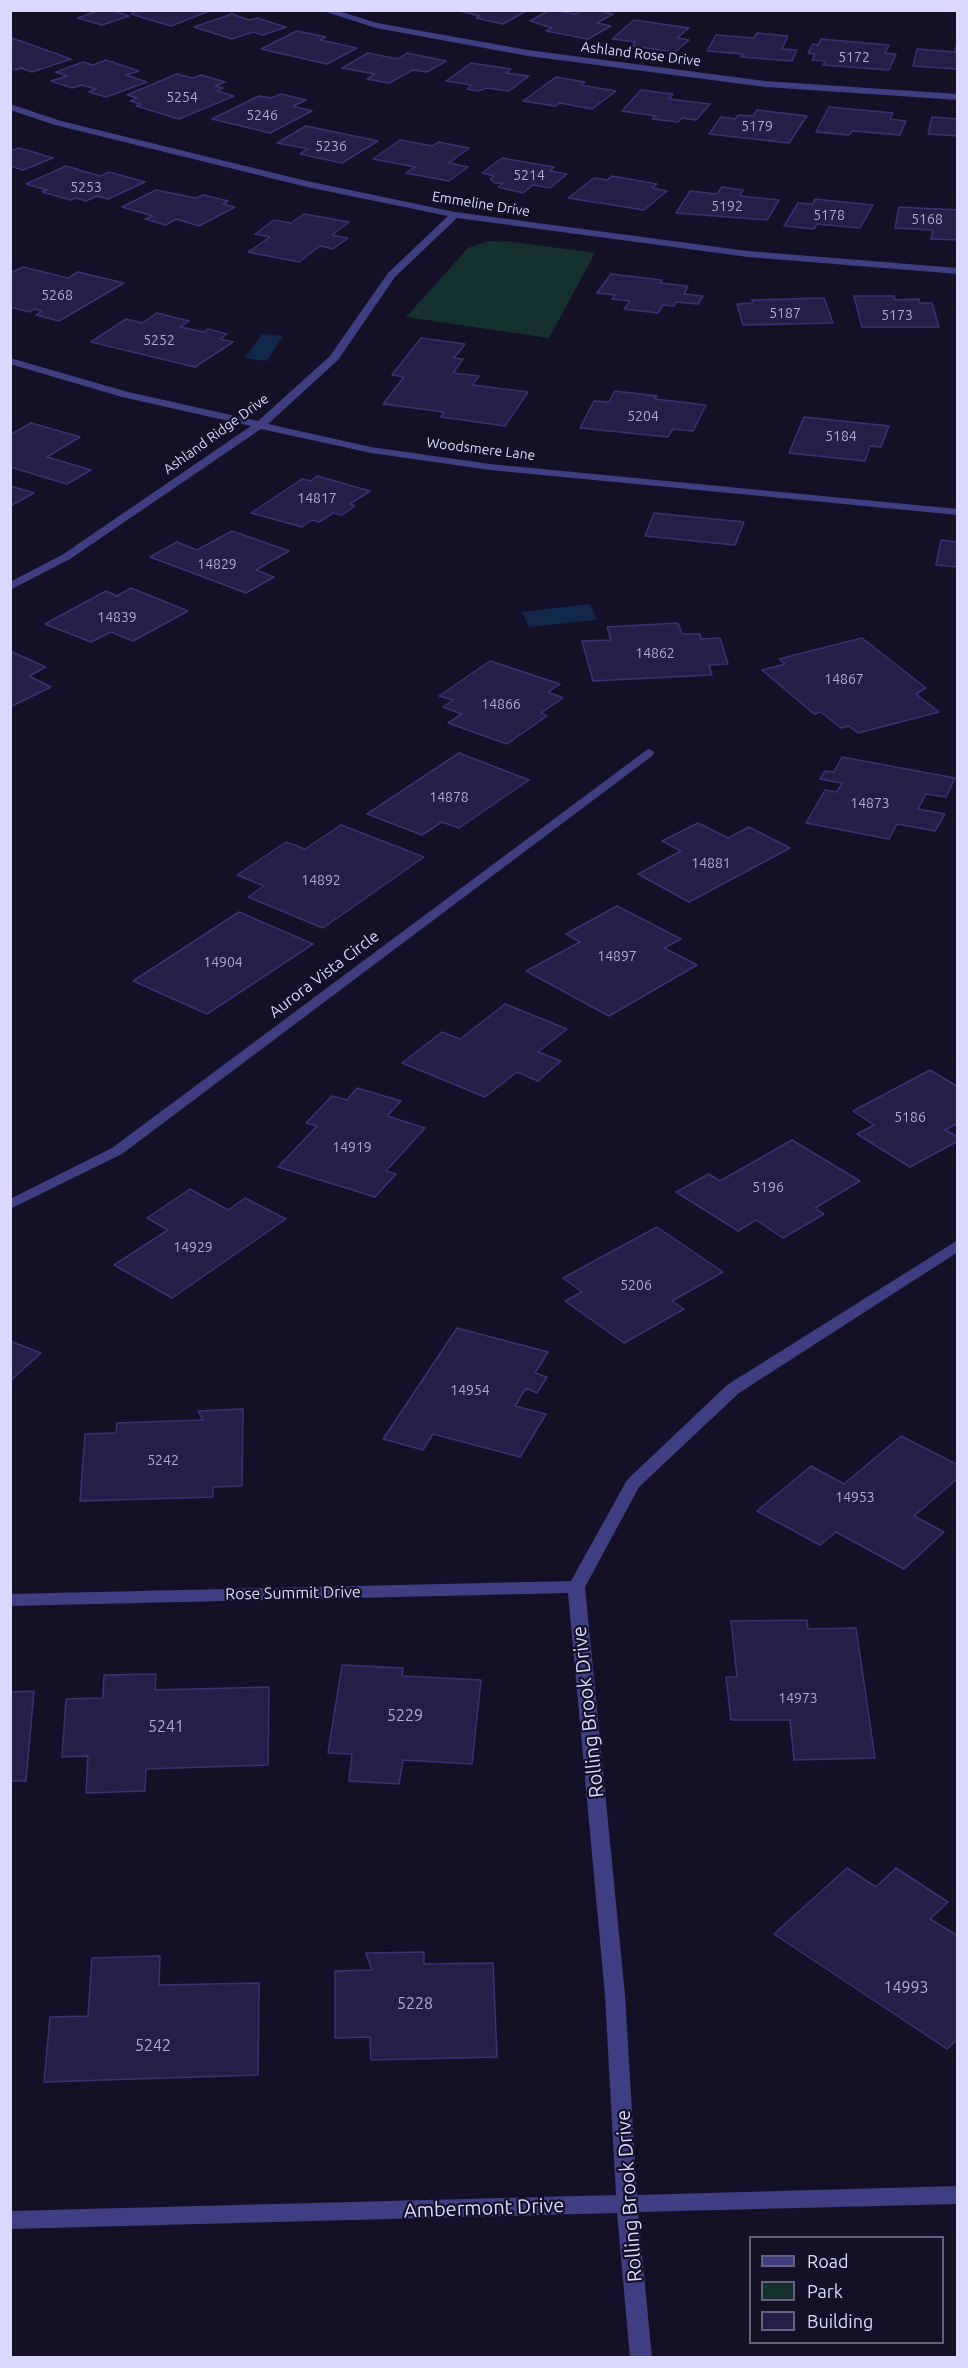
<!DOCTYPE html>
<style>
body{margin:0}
#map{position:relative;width:968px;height:2368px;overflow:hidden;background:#141127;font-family:Ubuntu,sans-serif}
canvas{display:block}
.frame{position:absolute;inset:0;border:12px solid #dbd8fd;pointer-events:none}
.legend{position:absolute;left:749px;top:2236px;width:195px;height:108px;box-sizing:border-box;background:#141127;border:2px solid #64617d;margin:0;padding:8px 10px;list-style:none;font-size:18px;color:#dbd8fd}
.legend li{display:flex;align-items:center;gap:12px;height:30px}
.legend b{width:30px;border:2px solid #64617d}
</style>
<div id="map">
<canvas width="968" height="2368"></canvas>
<div class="frame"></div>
<ul class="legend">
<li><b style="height:8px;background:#3f3e83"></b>Road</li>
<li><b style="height:16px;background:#14302f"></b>Park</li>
<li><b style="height:16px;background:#251e47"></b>Building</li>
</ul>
</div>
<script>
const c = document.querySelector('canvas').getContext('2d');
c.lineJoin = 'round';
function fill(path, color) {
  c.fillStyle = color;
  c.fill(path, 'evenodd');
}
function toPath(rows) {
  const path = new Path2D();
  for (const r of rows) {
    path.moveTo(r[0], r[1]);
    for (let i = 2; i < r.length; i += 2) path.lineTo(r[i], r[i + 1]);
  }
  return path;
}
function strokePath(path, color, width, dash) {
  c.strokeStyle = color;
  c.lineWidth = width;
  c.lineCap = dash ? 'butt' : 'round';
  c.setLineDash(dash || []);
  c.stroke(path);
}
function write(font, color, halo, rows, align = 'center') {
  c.font = font + ' Ubuntu,sans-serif';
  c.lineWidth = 4.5;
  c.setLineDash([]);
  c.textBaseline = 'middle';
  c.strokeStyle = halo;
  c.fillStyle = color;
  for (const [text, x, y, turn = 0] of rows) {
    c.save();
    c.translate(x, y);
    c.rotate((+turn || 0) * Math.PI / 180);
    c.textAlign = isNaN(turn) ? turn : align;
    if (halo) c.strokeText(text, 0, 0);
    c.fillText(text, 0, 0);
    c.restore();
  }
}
const green = toPath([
 [488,241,514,242,595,253,549,338,406,317,468,248]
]);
const water = toPath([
 [262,334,283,336,267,361,245,358],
 [590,604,597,620,529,627,522,612]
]);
const building = toPath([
 [100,10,112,10,129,16,102,25,78,18,100,10],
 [140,10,212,10,171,26,131,14,140,10],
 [456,10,528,10,503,24,476,18,480,16,456,10],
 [550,10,576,14,581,10,596,10,613,14,597,23,611,26,588,39,546,31,552,28,530,21,550,10],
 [232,14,249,20,257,18,286,27,263,35,253,32,232,39,194,27,232,14],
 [634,20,689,28,677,38,689,40,675,52,632,46,636,42,612,39,634,20],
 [297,31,326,37,320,40,357,48,327,64,261,49,297,31],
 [757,33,788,36,782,49,797,50,792,61,741,57,743,54,707,51,716,35,754,38,757,33],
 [12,38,71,59,32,72,21,68,16,70,10,68,12,38],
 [821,39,889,45,885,53,896,54,889,70,823,65,825,61,812,60,815,54,808,53,813,44,818,45,821,39],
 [956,46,958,69,913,66,917,49,955,52,956,46],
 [368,53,398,59,407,53,446,61,427,72,413,70,389,83,367,79,375,74,342,68,368,53],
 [106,60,139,71,126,75,147,82,106,97,89,92,96,89,82,85,72,88,51,81,67,76,56,72,83,62,93,65,106,60],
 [471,63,511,69,506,73,529,76,509,91,487,88,478,91,467,89,472,85,446,81,471,63],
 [177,74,193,78,201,75,225,82,215,86,223,88,217,91,234,96,179,119,136,106,141,104,130,101,137,98,127,95,177,74],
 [556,77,585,82,581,85,616,91,592,109,560,103,555,106,523,101,556,77],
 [641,90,673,94,669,99,710,104,696,120,682,118,678,122,652,119,656,116,622,111,641,90],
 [281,94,306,100,293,106,312,111,270,133,212,119,259,96,271,98,281,94],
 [829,107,893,113,890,119,906,121,900,135,852,131,849,135,816,132,829,107],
 [757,110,807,116,789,143,709,134,721,117,735,119,738,115,753,116,757,110],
 [932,117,958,119,958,136,928,134,932,117],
 [306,126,378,141,342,163,300,154,308,149,277,143,306,126],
 [400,140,433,146,438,142,469,148,449,163,468,167,449,181,406,173,415,167,373,159,400,140],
 [19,148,53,158,23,170,10,166,10,151,19,148],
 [502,158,554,167,550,171,567,174,550,188,533,185,523,193,498,187,504,183,495,183,490,179,494,176,482,173,502,158],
 [66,166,100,176,109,172,145,182,108,199,97,196,86,201,76,198,71,200,42,192,47,190,26,184,66,166],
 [612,176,657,184,652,188,667,191,644,210,568,198,594,178,607,180,612,176],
 [722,187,743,190,740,196,779,200,767,220,676,213,690,191,717,194,722,187],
 [156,190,196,198,203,195,228,201,223,204,235,207,199,226,176,219,166,225,145,219,153,216,122,207,156,190],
 [815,199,873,205,860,228,817,224,814,229,784,226,798,203,813,204,815,199],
 [899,207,958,210,958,240,931,239,933,230,895,228,899,207],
 [304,214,349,222,332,235,348,238,333,249,320,246,299,262,248,252,270,237,255,234,274,220,291,223,304,214],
 [23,267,68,278,78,272,124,283,59,321,36,315,42,311,34,309,30,312,10,307,10,273,23,267],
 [611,274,662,280,660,283,688,286,684,294,703,296,698,304,676,302,674,306,663,305,658,313,624,309,630,301,612,299,615,295,597,293,611,274],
 [854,296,894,296,895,300,919,299,920,303,932,303,939,327,862,327,854,296],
 [824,298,833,323,743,325,737,304,753,303,752,300,824,298],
 [157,313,189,321,180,327,204,332,208,329,227,334,220,339,233,342,195,367,91,342,126,319,142,323,157,313],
 [421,338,465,344,454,358,463,359,453,373,479,376,472,385,528,392,505,426,441,417,444,412,383,404,404,377,392,375,421,338],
 [615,391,657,396,655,399,706,405,693,431,673,429,668,437,580,428,594,401,609,402,615,391],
 [804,417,889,426,881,447,870,446,865,461,789,453,804,417],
 [31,423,80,437,47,457,91,470,67,484,10,467,10,435,31,423],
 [317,476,370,491,350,504,355,506,342,515,333,513,319,522,312,520,302,527,251,513,302,479,311,481,317,476],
 [10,486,34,493,10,506,10,486],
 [654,513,744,522,735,545,645,536,654,513],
 [232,531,289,551,256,570,274,577,246,593,150,557,177,542,197,550,232,531],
 [941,540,958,542,958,567,936,565,941,540],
 [131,588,188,611,133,641,111,632,91,642,45,624,106,591,117,596,131,588],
 [678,623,682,634,700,634,701,639,720,638,728,664,709,665,712,675,593,681,582,641,611,640,607,627,678,623],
 [862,638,926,688,916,694,939,712,858,733,849,726,841,728,821,712,814,714,762,670,785,664,779,659,862,638],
 [10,651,46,667,29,676,51,687,10,707,10,651],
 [490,661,560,684,548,692,563,698,541,713,547,716,507,744,448,723,462,714,443,707,453,700,439,696,490,661],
 [459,753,529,780,459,828,442,822,422,835,367,814,459,753],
 [842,757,955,778,946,797,926,794,918,809,945,814,935,831,897,824,889,839,806,823,825,790,837,792,842,783,820,779,825,771,834,772,842,757],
 [698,823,728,838,749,827,790,848,689,902,638,874,681,851,662,841,698,823],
 [341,825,424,857,323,928,248,897,264,886,237,875,286,842,305,849,341,825],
 [617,906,681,939,664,948,697,965,609,1016,526,971,580,942,566,934,617,906],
 [239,912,313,944,207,1014,133,981,239,912],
 [505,1004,567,1029,538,1052,561,1061,538,1081,517,1072,485,1097,402,1063,442,1032,460,1039,505,1004],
 [930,1070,958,1087,958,1123,945,1130,958,1137,958,1141,910,1167,857,1134,874,1125,853,1111,930,1070],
 [357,1088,401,1101,387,1116,425,1128,386,1171,396,1174,375,1197,278,1167,317,1126,306,1123,332,1096,347,1100,357,1088],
 [792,1140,860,1181,815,1208,824,1214,783,1238,756,1220,738,1231,676,1192,709,1174,720,1181,792,1140],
 [190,1189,228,1210,245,1198,286,1219,172,1298,114,1265,168,1230,147,1218,190,1189],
 [657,1227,723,1272,672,1301,684,1309,624,1343,565,1301,582,1292,563,1278,657,1227],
 [457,1328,548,1352,535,1373,547,1377,537,1393,526,1388,515,1406,546,1414,520,1457,433,1434,423,1450,383,1439,457,1328],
 [10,1341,41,1353,10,1381,10,1341],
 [243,1409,242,1486,213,1487,213,1497,80,1501,85,1434,116,1433,117,1423,203,1420,198,1411,243,1409],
 [901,1436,958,1465,958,1478,914,1516,944,1532,904,1569,836,1532,820,1545,757,1511,811,1466,844,1484,901,1436],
 [807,1620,808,1629,856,1628,875,1758,794,1760,790,1720,731,1720,726,1677,737,1677,731,1621,807,1620],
 [342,1665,403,1668,402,1676,481,1680,472,1764,403,1760,399,1784,349,1781,352,1754,328,1753,342,1665],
 [156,1674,155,1690,269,1687,268,1765,146,1769,145,1791,86,1793,88,1756,62,1757,66,1699,103,1698,104,1675,156,1674],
 [34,1691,26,1781,10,1781,10,1692,34,1691],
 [847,1868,876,1887,896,1868,948,1902,930,1919,958,1936,958,2039,947,2049,774,1934,847,1868],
 [424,1952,424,1964,493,1963,497,2057,371,2060,370,2037,335,2038,335,1971,372,1970,366,1953,424,1952],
 [160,1956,159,1985,259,1983,258,2075,44,2082,50,2017,88,2016,92,1958,160,1956]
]);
const minor = toPath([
 [320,10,335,10,377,23,528,50,765,81,958,94,958,100,765,87,528,56,376,28,320,10],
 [10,104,61,121,307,181,455,212,748,251,958,268,958,274,748,257,457,218,395,277,338,360,268,424,371,447,490,464,958,509,958,515,490,470,371,453,261,429,70,559,10,590,10,582,62,555,251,426,122,397,10,364,10,358,128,392,258,421,330,356,388,273,448,216,307,187,55,125,10,110,10,104],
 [648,749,652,750,654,753,652,756,122,1154,10,1209,10,1199,112,1148,648,749],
 [958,1240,958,1252,739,1393,639,1487,585,1587,625,1995,637,2195,958,2186,958,2204,638,2212,652,2358,630,2358,617,2213,10,2229,10,2211,616,2195,605,1995,568,1593,10,1606,10,1594,571,1581,627,1480,727,1385,958,1240]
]);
const farStreetnames = [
 ["Ashland Rose Drive",641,54,7],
 ["Emmeline Drive",481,204,9],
 ["Ashland Ridge Drive",216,434,-36],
 ["Woodsmere Lane",481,449,7]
];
const numberNames = [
 ["5172",854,57],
 ["5254",182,97],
 ["5246",262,115],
 ["5179",757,126],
 ["5236",331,146],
 ["5214",529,175],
 ["5253",86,187],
 ["5192",727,206],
 ["5178",829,215],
 ["5168",927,219],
 ["5268",57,295],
 ["5187",785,313],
 ["5173",897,315],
 ["5252",159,340],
 ["5204",643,416],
 ["5184",841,436],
 ["14817",317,498],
 ["14829",217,564],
 ["14839",117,617],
 ["14862",655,653],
 ["14867",844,679],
 ["14866",501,704],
 ["14878",449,797],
 ["14873",870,803],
 ["14881",711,863],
 ["14892",321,880],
 ["14897",617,956],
 ["14904",223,962],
 ["5186",910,1117],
 ["14919",352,1147],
 ["5196",768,1187],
 ["14929",193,1247],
 ["5206",636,1285],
 ["14954",470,1390],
 ["5242",163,1460],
 ["14953",855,1497],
 ["14973",798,1698]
];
const streetNames = [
 ["Aurora Vista Circle",324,974,-37],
 ["Rose Summit Drive",293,1593,-1]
];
const nearNumbernames = [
 ["5229",405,1716],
 ["5241",166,1727],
 ["14993",906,1988],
 ["5228",415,2004],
 ["5242",153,2046]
];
const nearStreetnames = [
 ["Rolling Brook Drive",588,1712,-96],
 ["Rolling Brook Drive",629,2196,-94],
 ["Ambermont Drive",484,2208,-2]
];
fill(green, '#14302f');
fill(water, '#11284b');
fill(building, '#251e47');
strokePath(building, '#3c3172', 1.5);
fill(minor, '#3f3e83');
write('14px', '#dbd8fd', '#141127', farStreetnames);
write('14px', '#aeaad0', null, numberNames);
write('16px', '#dbd8fd', '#141127', streetNames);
write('16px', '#aeaad0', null, nearNumbernames);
write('20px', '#dbd8fd', '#141127', nearStreetnames);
</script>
